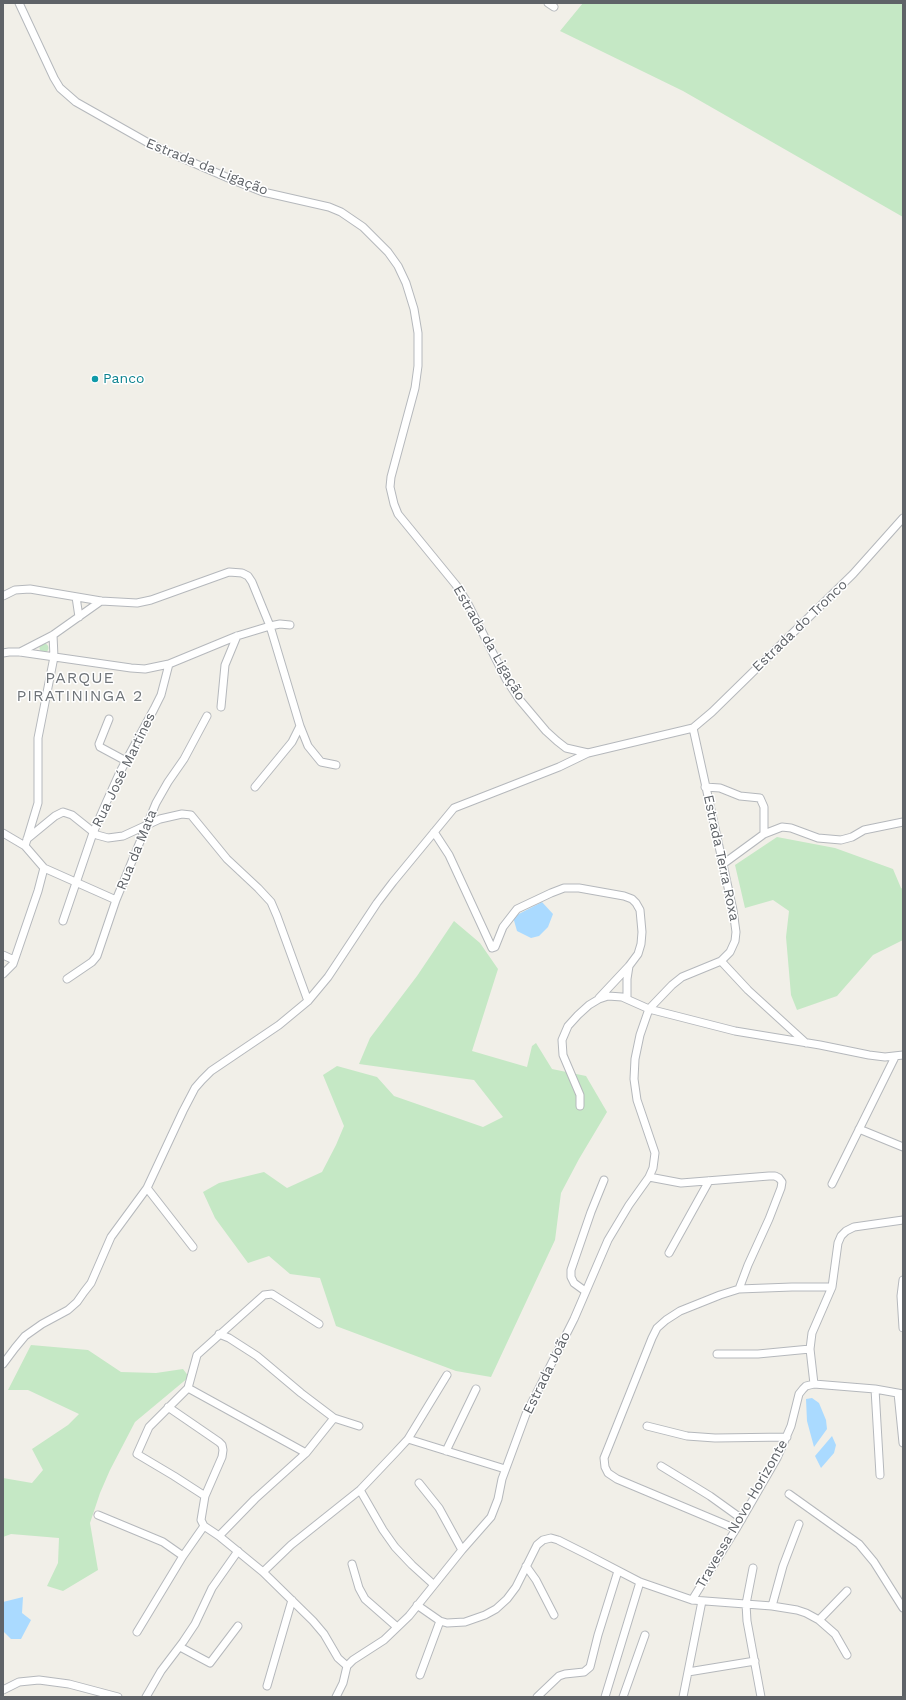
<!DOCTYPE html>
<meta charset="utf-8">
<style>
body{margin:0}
#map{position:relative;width:906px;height:1700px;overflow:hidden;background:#f1efe8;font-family:"Work Sans",sans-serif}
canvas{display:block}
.frame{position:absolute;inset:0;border:4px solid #5f6368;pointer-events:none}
</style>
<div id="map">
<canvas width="906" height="1700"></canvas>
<div class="frame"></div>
</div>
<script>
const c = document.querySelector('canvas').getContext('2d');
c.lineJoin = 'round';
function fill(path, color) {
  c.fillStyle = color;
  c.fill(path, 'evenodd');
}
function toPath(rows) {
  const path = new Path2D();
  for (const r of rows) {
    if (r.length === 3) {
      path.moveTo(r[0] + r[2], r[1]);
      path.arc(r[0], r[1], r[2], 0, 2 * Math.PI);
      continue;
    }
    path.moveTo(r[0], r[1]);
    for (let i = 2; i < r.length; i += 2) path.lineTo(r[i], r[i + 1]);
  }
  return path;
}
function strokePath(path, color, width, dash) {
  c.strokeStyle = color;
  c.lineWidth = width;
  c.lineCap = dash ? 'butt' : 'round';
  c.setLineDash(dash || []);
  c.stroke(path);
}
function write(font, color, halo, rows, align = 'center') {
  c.font = font + ' "Work Sans",sans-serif';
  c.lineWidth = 3;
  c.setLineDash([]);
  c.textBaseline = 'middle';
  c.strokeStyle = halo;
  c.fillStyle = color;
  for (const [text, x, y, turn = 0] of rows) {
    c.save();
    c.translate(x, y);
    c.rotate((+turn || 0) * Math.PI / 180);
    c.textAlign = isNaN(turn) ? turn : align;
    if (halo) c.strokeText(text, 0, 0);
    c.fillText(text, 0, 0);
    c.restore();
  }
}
const green = toPath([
 [583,3,903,3,903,217,683,91,560,31],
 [44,648,4.5],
 [777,837,835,848,893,869,901,888,903,889,903,940,873,955,837,996,797,1010,791,995,786,937,789,911,773,900,745,908,735,865],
 [454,921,480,943,498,969,472,1051,527,1067,532,1046,536,1043,552,1069,586,1076,607,1112,579,1159,561,1193,555,1240,491,1377,456,1371,336,1326,320,1278,290,1274,269,1256,248,1263,215,1218,203,1192,219,1183,264,1172,287,1188,322,1172,336,1145,344,1126,323,1075,337,1066,377,1077,394,1096,483,1127,503,1117,474,1080,359,1064,370,1038,417,976],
 [31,1345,88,1350,121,1372,156,1373,183,1369,189,1377,135,1422,110,1470,100,1493,90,1523,98,1570,63,1591,47,1586,58,1563,59,1538,11,1534,3,1537,3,1478,32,1483,43,1470,32,1449,68,1425,79,1414,28,1390,8,1390]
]);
const water = toPath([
 [542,902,553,914,548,927,539,936,531,938,517,931,513,917],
 [812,1398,819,1403,826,1420,827,1429,814,1447,807,1421,806,1399],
 [832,1436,836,1445,834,1453,821,1468,815,1456],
 [23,1597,22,1613,31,1620,21,1639,11,1639,3,1631,3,1602]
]);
const minor = toPath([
 [19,3,54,78,60,88,76,102,152,145,233,180,263,192,329,207,341,212,363,227,388,252,398,266,406,283,414,309,418,333,418,366,415,388,391,477,390,487,394,504,398,514,456,585,467,602,506,679,519,699,546,731,557,741,566,748,588,753],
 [548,3,554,7],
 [3,596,15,590,30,589,101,601,137,603,151,600,229,572,242,573,248,576,252,582,270,626,300,726],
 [76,597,79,617],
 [20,652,53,635,101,601],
 [3,653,9,652,20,652,131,668,145,669,169,664,237,636,270,626,280,624,290,625],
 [221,707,225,665,237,636],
 [109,719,99,744,100,747,126,761],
 [693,728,712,712,853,574,903,518],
 [255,787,292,742,300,726,308,746,321,762,336,765],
 [705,787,720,788,740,796,760,798,764,807,764,834],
 [434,832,449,855,492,948,495,947,503,927,517,909,551,893,564,888,579,888,624,896,632,899,636,903,640,910,642,932,641,944,638,954,629,966,627,979,627,998],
 [3,833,25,846,44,868,116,900],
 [27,839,55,816,63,812,72,815,97,835,108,838,123,836,160,819,182,814,191,815,227,859,258,888,271,902,277,916,308,1001],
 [25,846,38,803,38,738,54,657,53,635],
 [723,864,764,834,782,827,791,828,818,838,841,840,852,837,864,830,903,822],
 [63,921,93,833,106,803,120,772,154,709,161,695,169,664],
 [3,955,14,960],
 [721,961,748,990,806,1043],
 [3,974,13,964,38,891,44,868],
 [67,979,92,962,97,956,116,900,156,803,168,782,184,759,207,716],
 [599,998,629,966],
 [580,1106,580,1095,563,1055,562,1040,568,1026,578,1015,589,1005,599,999,608,996,622,997,649,1009,735,1031,820,1045,869,1055,885,1057,903,1055],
 [859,1129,903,1147],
 [649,1177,681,1183,769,1176,775,1176,779,1178,782,1182,781,1188,769,1219,748,1265,739,1289],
 [832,1184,895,1057],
 [147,1188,193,1247],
 [669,1253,709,1181],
 [903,1280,901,1296,903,1328],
 [585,1291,574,1283,571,1277,571,1270,591,1212,604,1180],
 [219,1334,229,1338,257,1356,301,1393,334,1418],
 [717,1354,758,1354,810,1349],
 [3,1364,15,1348,25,1336,42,1324,68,1310,77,1302,84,1292,91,1283,111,1237,147,1188,183,1111,195,1088,202,1080,211,1071,279,1025,308,1001,328,977,377,903,393,882,454,808,559,767,588,753,693,728],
 [814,1384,810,1349,812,1333,832,1287,838,1243,841,1236,846,1231,854,1227,903,1220],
 [188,1388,306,1453],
 [875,1389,880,1475],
 [898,1393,903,1443],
 [168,1407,219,1442,222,1445,223,1450,222,1457,205,1496,201,1520,204,1526,219,1536],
 [647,1426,687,1436,715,1438,787,1437],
 [408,1439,505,1469],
 [446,1451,476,1389],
 [661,1466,710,1496,742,1519],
 [419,1483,439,1508,462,1550],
 [360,1490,383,1530,395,1547,412,1565,433,1584],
 [789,1494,859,1544,874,1562,903,1608],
 [205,1496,174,1476,137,1454,149,1427,188,1388,197,1355,264,1295,272,1294,319,1324],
 [98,1515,163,1542,183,1556],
 [736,1529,617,1479,608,1473,605,1467,604,1458,652,1338,657,1328,666,1320,680,1311,720,1295,739,1289,792,1287,832,1287],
 [352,1564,359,1588,365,1599,397,1627],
 [526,1566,536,1580,554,1615],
 [753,1568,746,1604,747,1621,761,1697],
 [263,1572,291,1545,360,1490,396,1452,408,1439,447,1375],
 [692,1600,736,1529,777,1458,791,1426,799,1394,803,1389,806,1386,814,1384,875,1389,903,1394],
 [417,1605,440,1621,447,1623,465,1622,485,1615,496,1609,507,1599,516,1587,537,1545,543,1540,551,1538,558,1540,584,1553,640,1582,692,1600,772,1606,797,1610,806,1613,819,1620,835,1634,847,1655],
 [772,1606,783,1566,799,1524],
 [819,1620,847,1591],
 [137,1632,183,1556,204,1526],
 [180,1647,210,1663,238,1626],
 [347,1666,338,1658,324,1634,313,1621,263,1572,219,1536,255,1499,306,1453,334,1418,359,1426],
 [688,1672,755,1661],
 [420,1675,440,1621],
 [267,1686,292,1600],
 [3,1690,19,1682,39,1680,69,1684,118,1697],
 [146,1697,161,1671,183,1642,195,1624,212,1588,238,1551],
 [336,1697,343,1683,347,1666,353,1660,384,1640,409,1616,462,1550,491,1517,498,1499,502,1479,526,1414,574,1319,608,1240,629,1205,649,1177,653,1168,655,1153,637,1100,634,1079,635,1059,640,1035,649,1009,672,985,682,977,721,961,730,952,735,941,736,932,733,910,693,728],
 [537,1697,559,1676,565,1674,584,1672,590,1667,598,1635,618,1571],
 [605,1697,640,1582],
 [623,1697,645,1635],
 [683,1697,702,1601]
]);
const markers = [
 [95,379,4,"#0f9aa8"]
];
const streetNames = [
 ["Estrada da Ligação",207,167,22],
 ["Estrada do Tronco",800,626,-44],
 ["Estrada da Ligação",489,643,60],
 ["Rua José Martines",124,770,-64],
 ["Rua da Mata",137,850,-68],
 ["Estrada Terra Roxa",721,858,78],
 ["Estrada João",547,1373,-64],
 ["Travessa Novo Horizonte",742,1514,-60]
];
const cultureNames = [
 ["Panco",103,379]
];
const quarterNames = [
 ["PARQUE",80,678],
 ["PIRATININGA 2",80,696]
];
fill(green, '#c5e8c5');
fill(water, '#aadaff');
strokePath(minor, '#b5b8bc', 9);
strokePath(minor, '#fff', 7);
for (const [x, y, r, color] of markers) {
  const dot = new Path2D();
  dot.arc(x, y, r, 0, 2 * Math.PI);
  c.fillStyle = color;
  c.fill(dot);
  strokePath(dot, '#fff', 1.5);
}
write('14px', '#5f6368', '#fff', streetNames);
write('14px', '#0d838f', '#fff', cultureNames, 'left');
c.letterSpacing = '1px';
write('16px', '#70757a', '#fff', quarterNames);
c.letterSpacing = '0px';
</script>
